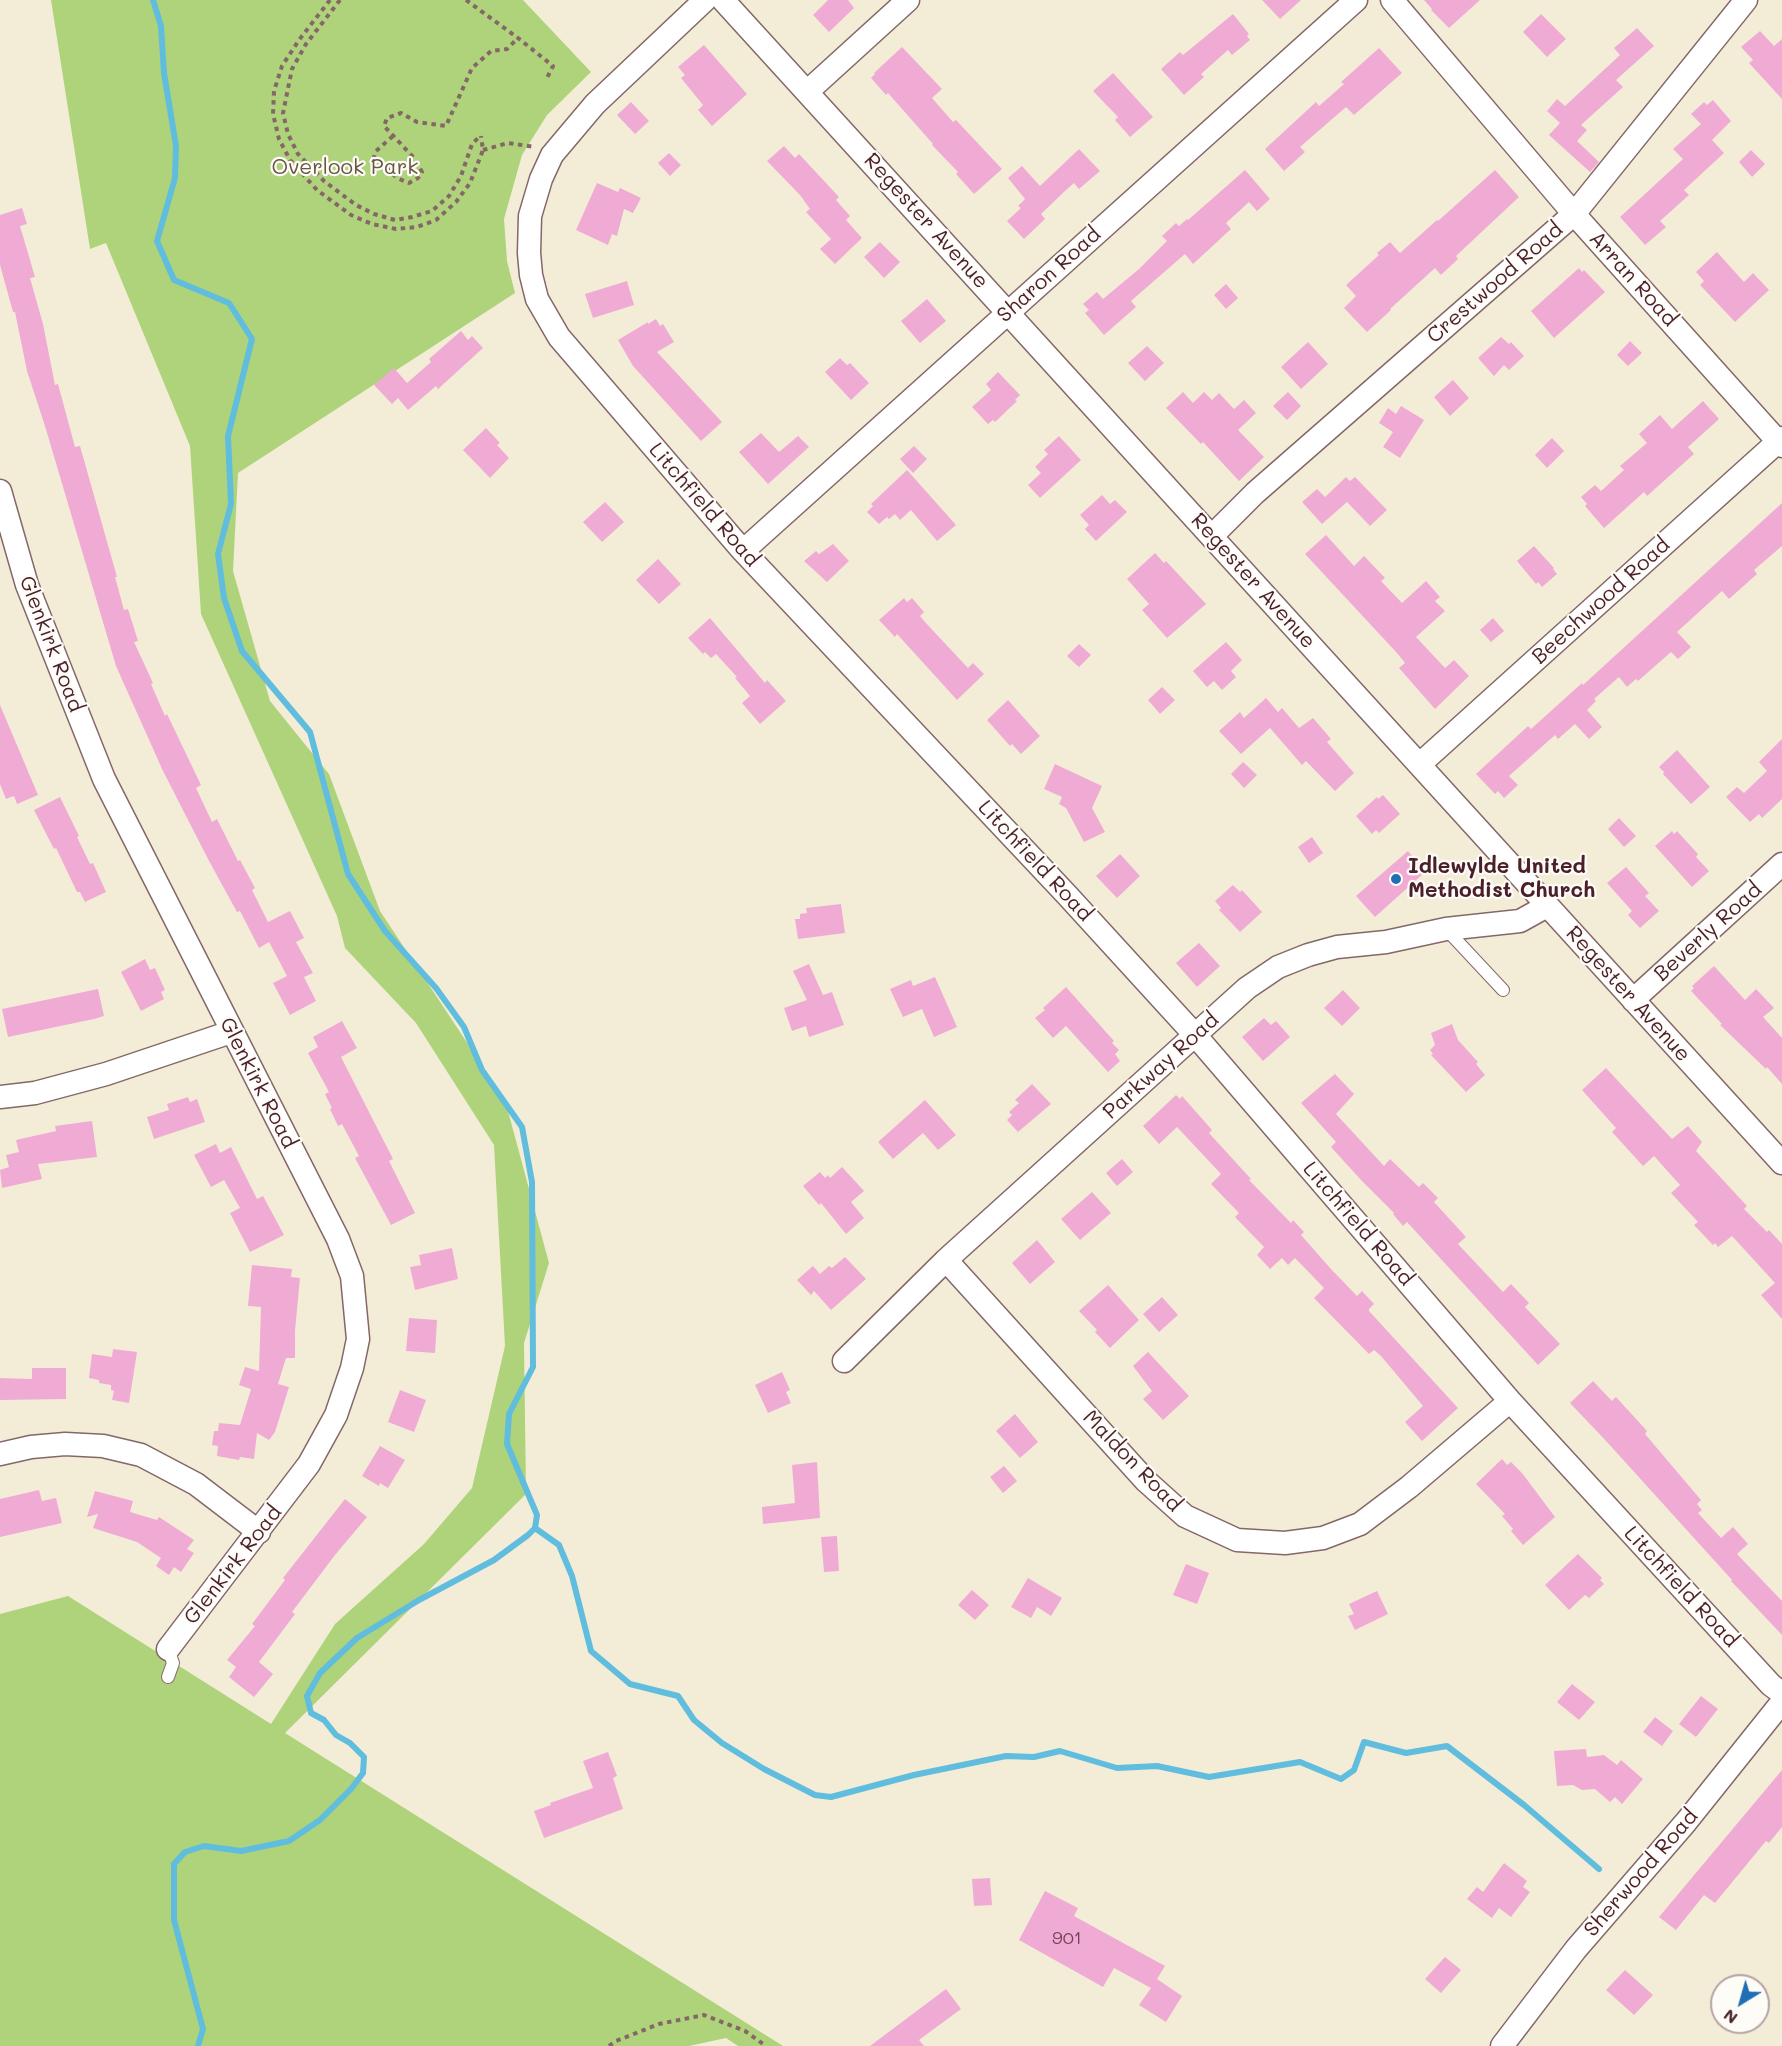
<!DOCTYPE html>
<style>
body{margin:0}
#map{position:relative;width:1782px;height:2046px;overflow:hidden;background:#f3edd8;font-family:Mali,sans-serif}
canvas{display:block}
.north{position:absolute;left:1710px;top:1974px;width:60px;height:60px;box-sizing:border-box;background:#fdfcf7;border:2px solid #b5a4a5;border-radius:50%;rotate:217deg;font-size:16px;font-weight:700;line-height:24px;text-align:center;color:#4a1f2b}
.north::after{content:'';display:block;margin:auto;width:21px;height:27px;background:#1f6fb2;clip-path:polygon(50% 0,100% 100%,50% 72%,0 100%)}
</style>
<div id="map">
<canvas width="1782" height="2046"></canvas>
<div class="north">N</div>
</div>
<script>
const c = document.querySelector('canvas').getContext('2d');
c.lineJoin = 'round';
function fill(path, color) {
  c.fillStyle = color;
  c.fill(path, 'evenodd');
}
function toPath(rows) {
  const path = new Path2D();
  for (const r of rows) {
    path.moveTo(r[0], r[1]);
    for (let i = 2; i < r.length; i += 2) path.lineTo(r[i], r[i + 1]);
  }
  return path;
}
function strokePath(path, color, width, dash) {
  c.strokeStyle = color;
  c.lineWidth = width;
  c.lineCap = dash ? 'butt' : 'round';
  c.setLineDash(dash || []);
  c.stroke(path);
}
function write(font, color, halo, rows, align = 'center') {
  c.font = font + ' Mali,sans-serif';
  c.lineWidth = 4.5;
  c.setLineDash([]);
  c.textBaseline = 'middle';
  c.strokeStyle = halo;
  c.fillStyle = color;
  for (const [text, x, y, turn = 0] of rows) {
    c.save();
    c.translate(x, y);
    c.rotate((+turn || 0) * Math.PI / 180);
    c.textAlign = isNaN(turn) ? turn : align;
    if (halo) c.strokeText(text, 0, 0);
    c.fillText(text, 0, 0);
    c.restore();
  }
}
const green = toPath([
 [51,0,523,0,591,72,547,115,522,155,504,219,507,261,515,293,238,473,233,571,270,701,329,774,380,911,505,1100,549,1263,524,1343,526,1494,285,1733,783,2046,738,2046,726,2038,689,2046,0,2046,0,1614,68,1596,271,1724,335,1624,424,1544,472,1488,505,1346,494,1145,416,1023,345,948,337,916,201,614,190,446,106,243,90,249]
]);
const stream = toPath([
 [153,0,161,26,164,73,176,146,175,178,157,241,174,280,229,303,252,339,228,436,231,504,218,554,224,598,242,651,310,732,348,874,385,931,436,988,464,1027,482,1070,522,1127,532,1182,533,1367,509,1414,507,1444,537,1515,535,1528,528,1535,494,1560,419,1600,357,1638,320,1673,307,1696,311,1713,324,1720,336,1735,350,1743,364,1757,363,1773,351,1789,320,1820,289,1841,241,1851,204,1846,185,1852,174,1864,174,1920,203,2029,198,2046],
 [535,1528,559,1545,572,1576,591,1651,630,1684,678,1696,694,1720,722,1743,764,1769,815,1795,831,1797,914,1775,1006,1756,1034,1757,1060,1751,1117,1768,1157,1766,1209,1777,1300,1762,1341,1779,1354,1770,1364,1742,1406,1753,1447,1746,1524,1805,1599,1869]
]);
const building = toPath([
 [828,0,848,0,854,8,829,32,813,15],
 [1262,0,1301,0,1280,19],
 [1424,0,1480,0,1449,28,1431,10,1432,9],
 [1233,14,1249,34,1247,36,1250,40,1232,55,1228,50,1201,74,1204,77,1184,95,1161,69,1180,52,1183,55],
 [1541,14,1566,39,1547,57,1523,32],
 [1637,28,1654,46,1616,80,1623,87,1581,125,1587,130,1577,141,1599,162,1590,172,1549,135,1560,123,1547,111,1557,99,1565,106,1620,55,1614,48],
 [1760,31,1774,46,1782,39,1782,99,1749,63,1753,60,1741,47],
 [704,45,747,94,712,126,698,110,703,105,681,78,685,75,678,67],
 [902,47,942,89,932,98,953,122,956,120,1002,169,974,194,956,174,958,172,932,145,933,144,888,93,886,95,871,78,875,74,874,73],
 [1379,48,1402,73,1354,115,1346,107,1300,147,1305,152,1284,171,1265,149,1316,102,1319,106,1344,84,1341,82],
 [1113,73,1153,117,1130,137,1115,120,1118,117,1093,91],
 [1713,100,1731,121,1712,140,1724,153,1684,190,1689,195,1660,221,1666,227,1645,245,1620,217,1683,159,1673,149,1701,124,1691,114,1704,102,1707,105],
 [631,102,649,121,635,134,617,115],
 [784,146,795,158,799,154,839,197,836,200,850,216,846,220,862,238,835,264,820,249,831,239,806,212,810,209,800,195,767,161],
 [1079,149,1100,171,1079,189,1074,183,1065,191,1041,214,1045,219,1024,239,1007,221,1021,208,1018,206,1025,199,1008,178,1022,166,1040,186],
 [1751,150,1765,164,1752,177,1739,162],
 [669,153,681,165,670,176,658,163],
 [1245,170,1270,199,1257,211,1249,202,1226,223,1231,229,1193,264,1185,254,1131,301,1136,307,1104,335,1085,313,1089,310,1083,304,1097,292,1103,299,1139,269,1167,241,1162,236,1176,223,1179,226,1187,219,1188,220],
 [1495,170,1519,197,1456,256,1458,259,1441,275,1435,268,1390,309,1391,310,1367,332,1344,308,1356,296,1346,285,1379,255,1377,253,1390,242,1400,253,1437,220,1438,221],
 [597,183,618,192,620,188,641,198,633,213,624,209,617,236,612,234,608,245,576,230],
 [22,208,27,224,20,226,35,277,30,278,43,324,55,385,58,384,75,447,80,446,117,577,115,577,124,610,128,609,138,641,134,642,153,683,151,684,165,716,167,714,201,785,196,788,212,822,217,819,238,861,240,860,255,888,252,890,268,922,290,911,304,938,296,942,313,973,304,977,316,1001,290,1015,273,983,287,976,269,942,259,948,240,911,237,912,208,859,163,771,116,666,45,426,27,371,15,312,13,312,0,265,0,215],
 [880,242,900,262,884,278,864,257],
 [1717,252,1744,282,1753,273,1769,290,1735,322,1700,285,1704,281,1696,272],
 [1579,268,1582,272,1584,270,1605,292,1554,338,1531,311],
 [627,281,634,305,593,318,585,294],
 [1226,284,1238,298,1226,309,1214,295],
 [927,299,946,321,920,343,901,321],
 [656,319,660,326,663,324,674,342,657,352,722,422,701,441,633,366,618,340,648,322,648,324],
 [461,331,468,340,472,336,483,348,438,389,436,386,408,410,398,398,392,404,374,385,394,368,407,383,431,362,429,359],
 [1501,337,1509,344,1511,342,1524,356,1509,370,1504,365,1494,376,1478,358],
 [1630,341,1642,353,1628,366,1617,355],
 [1308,342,1328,364,1301,389,1281,367],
 [1147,346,1164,363,1145,381,1128,363],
 [840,358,847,365,850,363,869,383,851,400,825,372],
 [998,372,1020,395,1015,400,1017,401,995,422,993,420,988,424,972,407,991,390,986,384],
 [1453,380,1469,398,1450,416,1434,397],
 [1183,392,1193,403,1204,392,1212,400,1219,393,1234,409,1244,400,1256,413,1238,430,1264,457,1239,481,1203,442,1201,444,1166,408],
 [1288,392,1301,406,1287,420,1273,406],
 [1703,401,1719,419,1688,447,1694,454,1647,496,1644,492,1604,528,1585,506,1587,504,1581,497,1595,485,1601,491,1624,470,1620,466,1647,443,1639,434,1660,415,1672,429],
 [1401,406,1424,420,1400,458,1383,447,1393,432,1379,423,1388,408,1396,414],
 [486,428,500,443,497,445,509,458,490,478,463,450],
 [761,433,779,452,798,436,809,447,768,484,739,452],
 [1059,436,1081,460,1040,498,1028,485,1041,473,1035,467,1048,454,1044,450],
 [1552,438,1564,451,1547,468,1535,455],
 [914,446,927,459,913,473,900,459],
 [907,470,956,525,937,541,911,510,900,520,895,514,889,519,887,517,879,524,867,512,873,506,871,504],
 [1346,477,1350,481,1355,477,1387,510,1370,526,1347,502,1322,524,1302,502,1317,489,1325,497],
 [1102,495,1110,504,1115,500,1127,512,1096,541,1085,529,1089,525,1080,515],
 [605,502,624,522,602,542,583,522],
 [1782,503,1782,546,1754,570,1757,574,1729,599,1722,591,1677,632,1691,647,1678,659,1671,652,1638,681,1636,679,1627,687,1619,677,1594,699,1596,701,1587,710,1602,727,1589,739,1575,724,1558,739,1555,735,1509,776,1518,785,1504,798,1498,791,1495,794,1476,774,1528,726,1531,729,1582,683,1583,685],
 [1326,535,1354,566,1364,556,1385,578,1381,581,1402,603,1426,581,1440,597,1435,601,1445,611,1416,637,1445,668,1454,660,1469,676,1435,709,1399,668,1405,663,1397,653,1305,554],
 [833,544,849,561,827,582,804,561,816,551,819,554],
 [1534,546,1554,568,1553,569,1557,574,1542,587,1538,582,1536,584,1517,561],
 [1155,553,1164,563,1166,561,1206,604,1167,638,1142,610,1149,604,1127,579],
 [658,559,681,584,659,604,636,580],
 [904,598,907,602,912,598,924,612,920,616,925,622,968,668,973,663,984,674,957,700,897,634,895,637,879,620],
 [710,618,765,683,767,680,786,701,760,724,742,703,750,696,735,678,737,677,716,654,711,658,705,652,703,654,688,638],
 [1493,618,1504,631,1491,642,1480,630],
 [1226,642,1242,660,1231,671,1236,677,1222,690,1214,681,1207,687,1193,671],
 [1079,644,1091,655,1079,667,1067,656],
 [1162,687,1175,700,1160,714,1148,700],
 [1266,698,1278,712,1282,708,1299,728,1313,718,1331,739,1327,742,1354,773,1335,791,1306,761,1302,765,1270,728,1241,754,1219,731,1240,712,1244,718],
 [1008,700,1040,736,1021,754,1012,744,1010,746,987,720],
 [0,705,38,795,17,804,14,796,6,799,0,784],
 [1782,739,1782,799,1762,818,1759,814,1750,822,1726,797,1737,787,1744,793,1767,771,1759,762],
 [1677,750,1710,787,1691,804,1663,774,1664,772,1659,767],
 [1243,762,1257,775,1244,788,1231,774],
 [1055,764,1102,786,1092,808,1105,832,1084,842,1066,808,1059,804,1062,797,1044,789],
 [1383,795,1400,814,1379,833,1376,830,1372,834,1356,816,1377,797,1378,799],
 [60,797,79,836,77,837,90,864,93,863,106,892,85,902,80,892,77,892,56,848,54,849,34,810],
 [1619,818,1636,836,1624,847,1608,829],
 [1672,831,1674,834,1677,831,1698,854,1696,857,1709,871,1692,887,1655,846],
 [1312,837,1323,853,1309,863,1298,847],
 [1408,851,1425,872,1375,917,1356,896],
 [1120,854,1140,876,1117,898,1096,876],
 [1626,867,1649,893,1645,896,1659,911,1640,928,1628,915,1632,911,1607,883],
 [1233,885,1240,892,1242,890,1262,912,1240,932,1219,910,1221,908,1215,901],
 [841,904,845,933,798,939,795,919,800,919,800,914,807,913,806,908],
 [1199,943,1220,966,1197,987,1176,963],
 [145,959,150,970,155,968,165,990,161,992,164,999,141,1011,121,972],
 [809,964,823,995,832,992,844,1025,809,1037,806,1026,792,1031,784,1008,807,1000,793,971],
 [1714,966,1745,1000,1756,989,1774,1008,1763,1017,1782,1038,1782,1084,1767,1067,1766,1069,1720,1025,1722,1024,1691,991,1694,988,1692,986],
 [935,977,957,1027,934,1037,922,1009,903,1017,890,989,911,980,913,986],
 [1066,987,1114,1041,1112,1043,1119,1050,1115,1054,1120,1061,1108,1072,1066,1026,1053,1038,1035,1018,1045,1010,1043,1008],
 [98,989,104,1016,94,1019,8,1037,2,1009],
 [1343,990,1360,1008,1342,1026,1324,1008],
 [1264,1018,1271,1025,1276,1021,1290,1037,1263,1061,1242,1037],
 [342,1021,357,1048,341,1057,393,1159,389,1161,415,1213,391,1225,355,1158,359,1156,342,1124,338,1126,330,1109,332,1108,325,1094,329,1092,308,1053,318,1047,313,1037],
 [1452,1024,1458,1040,1478,1062,1476,1064,1485,1075,1466,1092,1431,1055,1433,1054,1430,1050,1435,1045,1431,1033],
 [1606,1068,1672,1139,1688,1126,1702,1142,1696,1151,1747,1206,1744,1209,1767,1232,1769,1230,1782,1244,1782,1319,1761,1295,1775,1283,1732,1236,1718,1247,1715,1243,1713,1245,1694,1225,1698,1222,1671,1193,1680,1185,1654,1156,1643,1166,1612,1132,1616,1128,1582,1090],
 [1335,1074,1354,1094,1336,1114,1384,1166,1390,1159,1419,1187,1423,1183,1438,1198,1434,1202,1466,1237,1458,1244,1503,1292,1511,1284,1529,1303,1525,1307,1560,1344,1538,1365,1407,1222,1403,1226,1393,1214,1394,1213,1361,1180,1331,1147,1336,1142,1301,1103],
 [1032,1084,1051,1104,1018,1132,1007,1120,1012,1115,1009,1112,1019,1103,1015,1100],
 [1176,1095,1180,1099,1182,1096,1212,1130,1209,1133,1251,1179,1249,1180,1291,1223,1293,1220,1304,1232,1301,1235,1331,1269,1357,1296,1362,1291,1374,1304,1369,1309,1369,1311,1458,1408,1422,1441,1405,1422,1423,1406,1381,1356,1374,1350,1369,1354,1314,1298,1324,1288,1295,1258,1288,1265,1282,1258,1270,1269,1257,1255,1264,1247,1235,1217,1239,1213,1211,1184,1221,1174,1177,1127,1159,1144,1143,1126],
 [188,1097,190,1102,197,1099,205,1122,154,1139,147,1117,169,1110,167,1104],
 [925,1100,956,1135,938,1150,923,1133,893,1159,878,1142],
 [92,1121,97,1157,38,1164,42,1179,2,1188,0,1170,9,1167,6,1155,19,1152,16,1140,56,1131,55,1126],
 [216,1144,220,1153,231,1147,257,1199,263,1196,284,1235,250,1252,230,1213,240,1208,224,1180,211,1187,194,1155],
 [1122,1159,1133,1172,1117,1186,1106,1173],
 [842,1167,864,1191,851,1202,864,1218,846,1234,821,1203,819,1205,803,1186,820,1172,825,1178,828,1175,830,1178],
 [1092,1192,1111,1213,1080,1240,1061,1219],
 [1037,1240,1055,1262,1030,1284,1012,1263],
 [452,1248,458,1279,415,1290,410,1267,421,1265,419,1255],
 [845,1257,866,1279,831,1310,814,1291,811,1295,797,1280,813,1266,820,1274,829,1266,832,1268],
 [252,1265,292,1269,291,1277,300,1278,295,1331,295,1358,286,1358,278,1384,289,1387,275,1432,269,1440,257,1433,254,1459,240,1457,239,1460,217,1456,218,1446,212,1445,214,1431,218,1431,219,1423,240,1425,251,1389,239,1385,245,1367,259,1371,261,1307,248,1306],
 [1108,1285,1139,1320,1110,1348,1095,1332,1097,1330,1079,1311],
 [1162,1297,1178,1315,1159,1332,1143,1314],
 [409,1318,437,1320,435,1353,406,1351],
 [113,1349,137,1352,129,1403,112,1400,114,1391,111,1390,111,1385,99,1383,99,1380,89,1378,92,1354,112,1357],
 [1148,1352,1189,1396,1163,1420,1143,1399,1152,1391,1133,1366],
 [32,1368,66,1368,66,1399,0,1400,0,1378,32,1379],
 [782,1372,790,1390,786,1392,791,1403,768,1413,755,1385],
 [1593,1381,1612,1401,1616,1397,1647,1431,1645,1434,1701,1500,1697,1504,1702,1510,1698,1513,1721,1538,1733,1527,1748,1544,1737,1554,1782,1601,1782,1635,1731,1581,1732,1580,1607,1442,1570,1403],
 [400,1390,426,1400,414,1432,388,1422],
 [1015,1414,1038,1442,1020,1458,996,1431],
 [380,1446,405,1460,388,1488,380,1483,379,1486,362,1476],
 [1502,1459,1507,1465,1511,1462,1522,1473,1555,1517,1523,1545,1511,1531,1513,1529,1502,1516,1505,1514,1476,1484],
 [817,1462,820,1518,763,1524,762,1507,795,1503,792,1465],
 [1004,1466,1017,1481,1003,1493,990,1477],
 [39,1490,42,1501,56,1498,62,1523,0,1537,0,1499],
 [95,1491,133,1501,130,1512,157,1520,159,1517,194,1540,187,1549,194,1553,181,1572,174,1567,169,1575,156,1566,161,1558,137,1542,93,1528,98,1514,87,1517],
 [345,1499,367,1517,335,1555,292,1612,295,1614,259,1662,273,1674,254,1697,229,1677,236,1667,227,1660,255,1626,252,1624,285,1580,283,1578],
 [837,1536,839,1571,824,1572,821,1537],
 [1578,1554,1602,1578,1600,1580,1604,1584,1589,1598,1585,1595,1569,1610,1545,1585],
 [1186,1564,1209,1573,1197,1604,1173,1595],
 [1028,1578,1062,1598,1051,1616,1037,1607,1031,1618,1011,1607],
 [972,1590,989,1605,975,1620,958,1605],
 [1377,1591,1388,1614,1355,1630,1348,1616,1354,1614,1349,1604],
 [1572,1684,1595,1702,1579,1720,1557,1702],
 [1701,1696,1718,1709,1696,1737,1679,1724],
 [1655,1717,1673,1731,1662,1746,1643,1732],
 [1586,1749,1587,1757,1604,1755,1617,1765,1621,1760,1643,1779,1622,1804,1615,1797,1610,1802,1595,1789,1582,1790,1573,1785,1557,1786,1554,1751],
 [608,1752,617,1776,613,1778,623,1809,544,1838,534,1811,551,1805,550,1803,593,1788,583,1761],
 [1782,1770,1782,1827,1769,1843,1766,1841,1715,1903,1704,1895,1676,1930,1659,1917],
 [1504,1863,1527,1881,1523,1887,1530,1892,1511,1917,1499,1908,1492,1918,1467,1899,1477,1887,1483,1892],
 [990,1878,992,1905,974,1906,972,1879],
 [1045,1891,1078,1908,1074,1916,1165,1966,1157,1979,1182,1996,1166,2022,1139,2005,1151,1988,1114,1968,1103,1987,1019,1940],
 [1445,1957,1461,1970,1441,1993,1425,1979],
 [1625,1970,1653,1995,1634,2015,1606,1990],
 [946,1989,961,2009,919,2040,924,2046,870,2046]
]);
const path = toPath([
 [330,0,299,40,282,66,274,91,273,114,279,139,290,160,317,190,351,215,372,224,396,229,417,227,436,220,456,202,470,183,483,150,481,136],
 [340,0,306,44,292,69,283,113,288,134,298,154,324,181,356,205,374,214,395,220,412,217,432,211,449,196,461,176,472,144,480,136],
 [466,0,518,38,553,66,547,78],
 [393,136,376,151,374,157,397,178,409,183,418,178,422,172,415,159,384,126,387,118,401,113,417,122,446,126,472,68,491,51,507,49,518,38],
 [483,150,508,143,535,147],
 [609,2046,616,2041,659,2024,704,2015,745,2031,766,2046]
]);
const lane = toPath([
 [1446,929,1503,990],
 [168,1649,173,1663,168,1677]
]);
const street = toPath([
 [705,0,595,104,552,155,541,179,530,216,529,253,531,275,537,299,559,337,743,551,1067,895,1195,1035,1510,1401,1771,1685,1782,1693],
 [723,0,1782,1163],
 [1392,0,1574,214,1782,446],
 [808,91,908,0],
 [0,491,27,585,104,779,338,1239,352,1276,358,1339,352,1368,336,1415,309,1464,168,1649],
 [1212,536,1255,493,1574,214,1746,0],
 [743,551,1356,0],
 [1420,764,1782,438],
 [1633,1000,1782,864],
 [0,1097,35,1093,106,1074,231,1032],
 [946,1260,1146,1481,1185,1516,1237,1540,1285,1543,1323,1538,1360,1524,1409,1487,1510,1401],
 [844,1361,946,1260,1247,988,1278,967,1308,955,1337,947,1386,942,1446,929,1520,921,1547,906],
 [0,1454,31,1447,65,1444,103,1446,141,1455,196,1484,259,1532],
 [1502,2046,1576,1949,1686,1822,1782,1702]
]);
const markers = [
 [1396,879,6,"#1f6fb2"]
];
const numberNames = [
 ["901",1067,1938]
];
const parkNames = [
 ["Overlook Park",345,168]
];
const streetNames = [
 ["Regester Avenue",926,221,48],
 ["Sharon Road",1049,275,-42],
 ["Arran Road",1633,279,48],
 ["Crestwood Road",1495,283,-41],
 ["Litchfield Road",704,505,49],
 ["Regester Avenue",1253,581,48],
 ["Beechwood Road",1601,601,-42],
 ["Glenkirk Road",51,644,69],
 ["Litchfield Road",1035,861,47],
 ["Beverly Road",1708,932,-42],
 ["Regester Avenue",1628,994,48],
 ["Parkway Road",1161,1066,-42],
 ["Glenkirk Road",258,1083,63],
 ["Litchfield Road",1358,1224,49],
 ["Maldon Road",1132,1461,46],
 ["Glenkirk Road",233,1565,-52],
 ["Litchfield Road",1681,1587,47],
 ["Sherwood Road",1641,1873,-49]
];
const poiNames = [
 ["Idlewylde United",1408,867],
 ["Methodist Church",1408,891]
];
fill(green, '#afd37b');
strokePath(stream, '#60bdde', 6);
fill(building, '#f0abd5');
strokePath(lane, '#856768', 14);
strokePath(street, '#856768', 25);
strokePath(path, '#856768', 4, [4.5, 4.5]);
strokePath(lane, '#fff', 12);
strokePath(street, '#fff', 22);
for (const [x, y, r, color] of markers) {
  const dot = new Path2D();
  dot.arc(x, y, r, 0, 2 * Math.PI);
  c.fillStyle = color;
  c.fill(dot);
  strokePath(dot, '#fdfcf7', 2);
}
write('18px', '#744256', null, numberNames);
write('21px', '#685543', '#fdfcf7', parkNames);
write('21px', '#4a1f2b', '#fdfcf7', streetNames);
write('bold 21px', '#4a1f2b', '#fdfcf7', poiNames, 'left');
</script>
